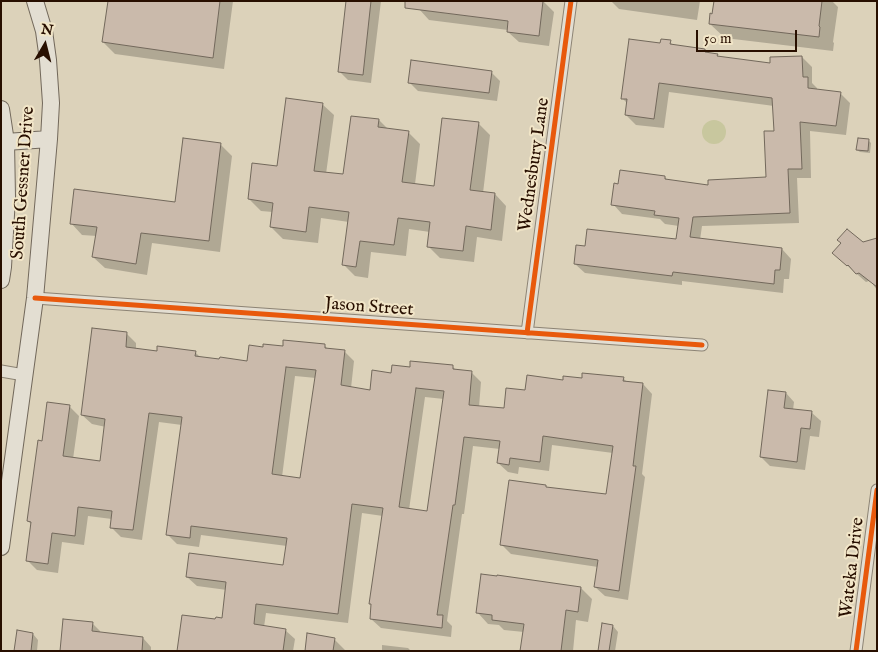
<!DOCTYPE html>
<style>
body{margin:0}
#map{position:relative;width:878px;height:652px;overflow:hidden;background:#dcd2ba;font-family:"IM FELL English",serif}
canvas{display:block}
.frame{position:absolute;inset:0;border:2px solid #280f00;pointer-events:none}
.north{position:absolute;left:20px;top:20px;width:50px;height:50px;-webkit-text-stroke:4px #f2e6c8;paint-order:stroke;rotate:8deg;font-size:14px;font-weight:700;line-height:20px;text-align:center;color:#280f00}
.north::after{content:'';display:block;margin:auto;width:18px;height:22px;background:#280f00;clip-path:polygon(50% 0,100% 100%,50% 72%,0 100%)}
.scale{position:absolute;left:696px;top:30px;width:101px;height:22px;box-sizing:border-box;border:2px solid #280f00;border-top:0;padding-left:6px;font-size:15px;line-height:18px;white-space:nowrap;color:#280f00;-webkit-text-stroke:4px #f2e6c8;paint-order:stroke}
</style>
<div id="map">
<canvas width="878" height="652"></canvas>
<div class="frame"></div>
<div class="north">N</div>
<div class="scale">50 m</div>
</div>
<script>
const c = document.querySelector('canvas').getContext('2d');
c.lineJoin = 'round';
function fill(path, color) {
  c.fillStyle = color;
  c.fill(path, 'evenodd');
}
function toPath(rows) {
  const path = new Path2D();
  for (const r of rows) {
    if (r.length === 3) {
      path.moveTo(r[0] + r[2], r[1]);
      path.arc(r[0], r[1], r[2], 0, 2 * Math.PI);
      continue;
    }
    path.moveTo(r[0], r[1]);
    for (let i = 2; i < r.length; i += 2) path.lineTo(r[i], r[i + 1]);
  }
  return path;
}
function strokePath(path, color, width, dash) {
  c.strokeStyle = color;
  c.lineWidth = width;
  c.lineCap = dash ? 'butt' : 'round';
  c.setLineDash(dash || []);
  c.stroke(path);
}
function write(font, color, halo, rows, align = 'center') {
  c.font = font + ' "IM FELL English",serif';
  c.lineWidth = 4;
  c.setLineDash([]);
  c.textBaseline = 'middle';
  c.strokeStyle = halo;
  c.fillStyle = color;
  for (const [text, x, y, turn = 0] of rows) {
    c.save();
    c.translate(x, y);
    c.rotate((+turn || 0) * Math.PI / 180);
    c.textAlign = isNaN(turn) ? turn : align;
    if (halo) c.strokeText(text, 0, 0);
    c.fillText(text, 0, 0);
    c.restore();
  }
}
const green = toPath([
 [714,132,12]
]);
const shadow = toPath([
 [109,1,233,1,224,69,115,54,103,42],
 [348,1,381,1,371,83,348,80,339,71],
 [543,1,554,12,549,46,519,42,508,32,508,30,429,20,419,9],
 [611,1,700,1,697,20,619,9],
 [715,1,832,1,838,7,833,42,834,43,833,51,725,38,710,24,713,15],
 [670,42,674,46,704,50,708,54,717,55,719,57,772,64,802,57,812,67,812,83,817,88,817,91,840,93,850,103,846,135,810,131,811,178,797,178,799,223,702,226,700,240,782,249,791,259,789,279,784,279,783,293,682,281,682,285,585,273,575,264,586,247,677,241,679,226,665,224,660,219,622,214,613,204,665,177,668,181,710,186,768,178,775,132,774,106,669,92,664,128,636,125,626,115,628,104,622,98,661,45],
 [491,72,500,81,497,101,418,91,409,82],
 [322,104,334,115,326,174,344,176,379,120,388,129,408,132,420,144,415,184,435,187,479,124,490,135,483,193,495,194,506,206,502,241,477,237,474,262,440,258,428,246,430,232,409,229,406,256,371,252,368,278,355,276,344,265,349,222,321,218,318,243,283,239,271,227,273,212,261,211,249,199,279,168],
 [868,140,871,143,870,153,860,152,857,150],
 [220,144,232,156,220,252,152,243,147,275,105,268,93,257,97,236,82,235,71,223,176,203],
 [877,240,877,290,872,283,869,281,866,282,833,253],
 [127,334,136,343,136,349,158,352,195,352,201,358,248,362,264,349,325,346,329,350,344,351,354,361,351,388,371,391,392,374,411,368,452,366,457,371,472,373,481,382,479,407,505,410,526,391,564,381,623,378,627,382,643,384,652,394,642,474,645,477,628,600,605,596,595,587,598,567,511,554,502,545,545,486,547,488,607,496,613,453,552,445,549,471,519,467,518,474,508,472,498,463,500,449,473,446,464,514,462,514,447,621,452,626,451,637,381,628,371,619,373,606,370,604,383,516,362,513,348,623,266,613,264,627,285,630,295,639,293,651,179,651,216,620,223,619,227,590,197,586,187,577,284,566,287,546,201,535,199,547,177,544,167,534,182,425,159,422,142,540,121,537,111,527,112,519,88,516,84,545,62,542,58,573,37,570,27,560,32,525,28,521,43,442,69,406,79,416,73,459,101,462,106,427,92,424,82,415],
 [295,376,316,378,301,479,282,477],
 [425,397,444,399,428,513,409,510],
 [786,393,794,402,793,410,812,413,821,421,819,437,810,436,805,470,770,466,761,457],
 [581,588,592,599,588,622,576,620,573,651,521,651,524,632,504,630,499,625,488,624,478,613],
 [92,623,100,631,100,633,143,638,151,647,151,651,61,651],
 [613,626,618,632,615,651,599,651],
 [33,634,38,640,37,651,15,651],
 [334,639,346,651,306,651],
 [382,645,408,648,411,651,382,651]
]);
const building = toPath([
 [108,1,220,1,213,58,102,42,108,1],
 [346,1,371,1,363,75,338,72,346,1],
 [405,1,543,1,539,36,507,32,508,21,405,8,405,1],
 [714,1,822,1,819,26,820,27,819,37,709,24,710,13,712,14,714,1],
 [629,39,660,43,661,39,671,40,670,44,705,49,705,52,718,54,717,56,770,63,770,57,802,56,803,77,808,77,808,88,841,92,836,126,800,122,802,169,788,169,790,213,693,217,690,237,782,248,780,270,775,270,774,284,673,272,672,276,574,264,576,245,585,246,587,229,676,239,679,218,654,215,655,211,611,205,614,183,618,184,620,170,665,176,665,179,708,185,708,180,766,177,764,131,774,131,772,98,659,83,654,119,625,115,627,99,621,99,629,39],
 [411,60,492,71,489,93,408,83,411,60],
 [286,98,323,103,314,171,343,174,351,116,379,119,378,127,409,131,402,182,434,186,442,118,479,122,470,190,495,193,491,230,466,226,463,251,427,247,430,222,398,218,394,245,360,241,356,267,342,265,349,212,309,207,306,232,270,227,273,203,248,199,252,163,277,166,286,98],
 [183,138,221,143,209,241,141,233,136,264,92,257,97,227,70,224,74,189,175,202,183,138],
 [858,138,869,139,868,151,856,150,858,138],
 [847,229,863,242,877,238,877,287,859,273,856,274,848,265,847,266,832,253,841,243,837,240,847,229],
 [92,328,127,332,126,347,157,351,157,346,196,351,195,356,219,359,220,357,247,361,249,345,263,347,263,344,283,346,283,340,325,344,325,348,345,350,341,385,370,390,372,370,391,373,392,365,410,367,410,361,453,365,453,369,472,371,469,405,504,408,506,388,525,390,527,375,563,380,563,376,582,378,582,373,624,377,623,381,643,383,633,466,636,466,619,591,594,587,598,560,500,545,509,480,546,485,546,487,606,494,613,446,543,436,540,462,510,458,509,465,497,463,500,441,464,437,455,505,453,505,437,615,443,615,442,628,370,619,371,604,369,604,383,508,352,504,338,614,256,604,254,624,286,629,283,651,177,651,182,615,215,619,216,617,222,618,226,582,186,577,189,553,283,565,287,538,191,526,190,538,166,535,182,417,149,413,133,530,110,528,112,511,78,507,75,536,52,533,48,564,26,561,31,522,27,521,38,440,42,441,47,402,70,405,63,456,100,461,105,419,81,415,92,328],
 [286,367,316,370,300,478,272,474,286,367],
 [416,388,444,391,427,511,399,507,416,388],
 [768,390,786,392,784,408,812,411,810,429,801,428,797,462,760,457,768,390],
 [481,574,497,576,497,575,581,587,578,612,566,610,561,651,520,651,524,624,492,620,492,615,476,613,481,574],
 [63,619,93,622,92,631,143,637,142,651,60,651,63,619],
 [602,623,613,625,609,651,598,651,602,623],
 [17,630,33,633,31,651,14,651,17,630],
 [307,633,335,638,333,651,305,651,307,633]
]);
const street = toPath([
 [35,298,702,345],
 [527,333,571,1],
 [1,371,24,375],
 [856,651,877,490]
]);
const secondary = toPath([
 [1,109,6,142,7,197,3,267,1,280],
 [6,142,49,139],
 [1,547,35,298,49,139,51,103,48,60,44,31,35,1]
]);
const cycleway = toPath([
 [35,298,702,345],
 [527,333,571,1],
 [856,651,877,490]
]);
const streetNames = [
 ["Wednesbury Lane",535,165,-82],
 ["South Gessner Drive",24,183,-86],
 ["Jason Street",369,308,4],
 ["Wateka Drive",853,568,-83]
];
fill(green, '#c8c79e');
fill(shadow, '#0003');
fill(building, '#cabaab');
strokePath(building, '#72685b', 1);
strokePath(street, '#8c8374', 13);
strokePath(secondary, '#72685b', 18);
strokePath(street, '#e3ded2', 11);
strokePath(secondary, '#e3ded2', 16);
strokePath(cycleway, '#e8590c', 5);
write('18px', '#280f00', '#f2e6c8', streetNames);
</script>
